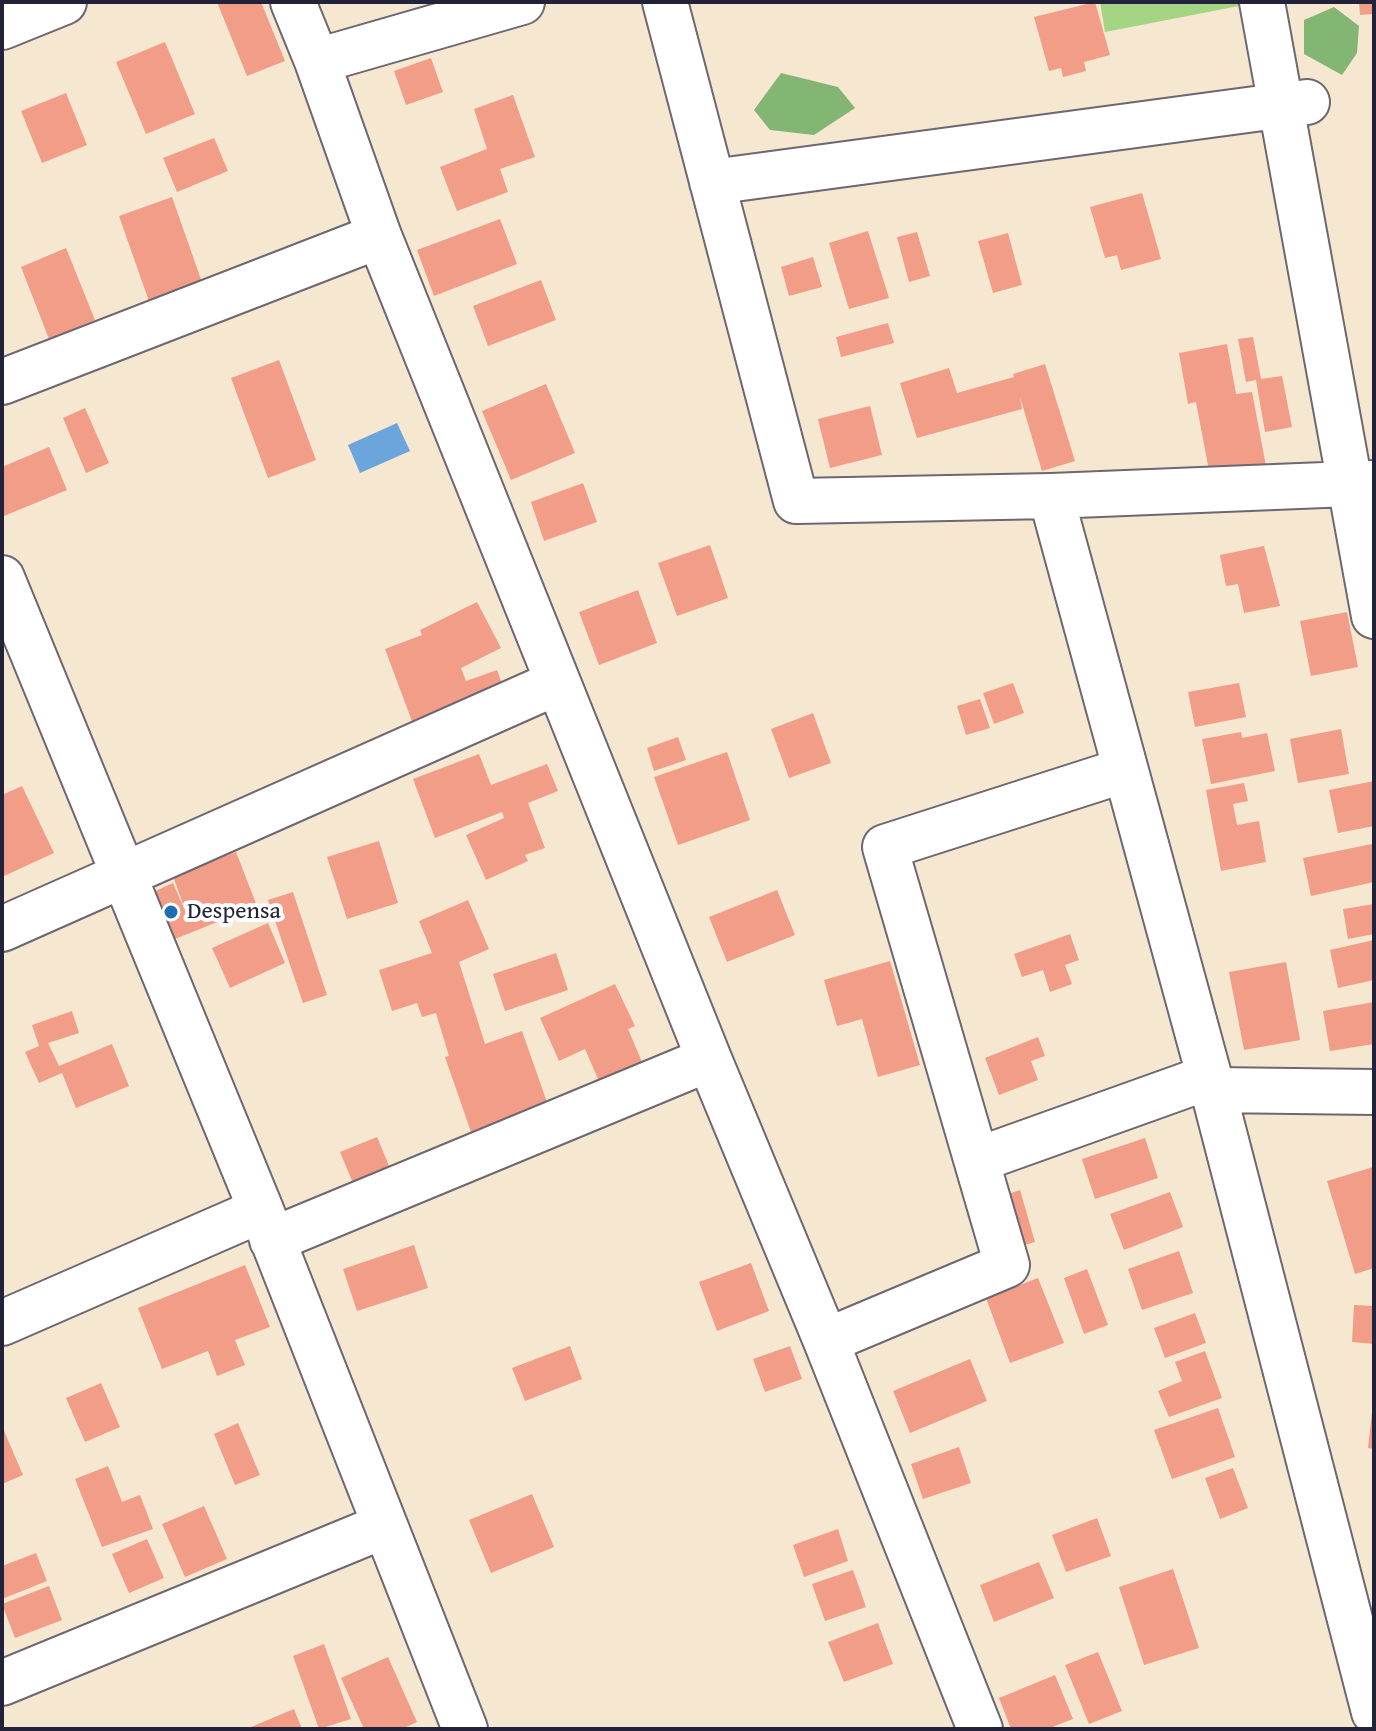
<!DOCTYPE html>
<style>
body{margin:0}
#map{position:relative;width:1376px;height:1731px;overflow:hidden;background:#f6e7d1;font-family:"Gentium Book Plus",serif}
canvas{display:block}
.frame{position:absolute;inset:0;border:4px solid #22223b;pointer-events:none}
</style>
<div id="map">
<canvas width="1376" height="1731"></canvas>
<div class="frame"></div>
</div>
<script>
const c = document.querySelector('canvas').getContext('2d');
c.lineJoin = 'round';
function fill(path, color) {
  c.fillStyle = color;
  c.fill(path, 'evenodd');
}
function toPath(rows) {
  const path = new Path2D();
  for (const r of rows) {
    path.moveTo(r[0], r[1]);
    for (let i = 2; i < r.length; i += 2) path.lineTo(r[i], r[i + 1]);
  }
  return path;
}
function strokePath(path, color, width, dash) {
  c.strokeStyle = color;
  c.lineWidth = width;
  c.lineCap = dash ? 'butt' : 'round';
  c.setLineDash(dash || []);
  c.stroke(path);
}
function write(font, color, halo, rows, align = 'center') {
  c.font = font + ' "Gentium Book Plus",serif';
  c.lineWidth = 8;
  c.setLineDash([]);
  c.textBaseline = 'middle';
  c.strokeStyle = halo;
  c.fillStyle = color;
  for (const [text, x, y, turn = 0] of rows) {
    c.save();
    c.translate(x, y);
    c.rotate((+turn || 0) * Math.PI / 180);
    c.textAlign = isNaN(turn) ? turn : align;
    if (halo) c.strokeText(text, 0, 0);
    c.fillText(text, 0, 0);
    c.restore();
  }
}
const green = toPath([
 [1100,2,1243,2,1244,5,1105,32]
]);
const forest = toPath([
 [1334,7,1359,26,1357,53,1342,75,1304,54,1304,20],
 [781,73,838,87,855,108,814,135,770,130,754,110]
]);
const water = toPath([
 [397,423,410,451,360,473,348,445]
]);
const building = toPath([
 [217,2,261,2,285,61,247,76],
 [1095,2,1110,55,1084,62,1086,71,1063,77,1061,68,1049,71,1034,17],
 [1359,2,1374,2,1374,14,1360,15],
 [165,42,195,114,146,134,116,62],
 [431,58,443,92,406,105,394,71],
 [66,93,87,145,42,163,21,111],
 [513,95,535,157,500,169,508,192,457,211,440,167,487,149,474,109],
 [214,138,228,171,177,192,163,158],
 [1142,193,1161,259,1121,270,1117,255,1105,258,1090,207],
 [172,197,204,288,151,307,119,216],
 [500,219,517,264,434,296,417,250],
 [868,231,889,298,849,309,829,243],
 [917,232,930,276,909,282,897,237],
 [1008,233,1022,285,993,293,978,241],
 [66,248,95,320,49,339,21,267],
 [813,257,822,287,789,296,781,267],
 [541,280,556,320,488,346,473,306],
 [888,323,894,343,841,357,836,337],
 [1253,337,1261,379,1282,376,1292,427,1265,432,1256,380,1246,382,1238,339],
 [1227,344,1236,394,1252,392,1266,466,1210,476,1196,402,1188,404,1179,353],
 [279,360,316,460,268,478,231,378],
 [1045,364,1075,461,1042,471,1020,397,1022,409,917,438,900,383,949,368,957,393,1014,377,1013,374],
 [546,384,575,453,511,480,482,411],
 [870,406,882,455,830,468,818,419],
 [85,408,109,463,86,473,63,418],
 [49,447,67,490,4,516,2,467],
 [583,483,597,522,544,541,531,502],
 [710,545,728,598,677,616,658,563],
 [1264,546,1280,606,1244,613,1238,584,1226,586,1220,555],
 [638,590,657,643,599,665,579,612],
 [477,602,501,648,461,668,466,681,497,670,510,706,413,724,385,649,422,635,420,630],
 [1347,612,1358,667,1311,676,1300,621],
 [1013,683,1024,713,994,724,983,693],
 [1239,683,1246,717,1195,727,1188,692],
 [980,699,990,728,966,735,957,706],
 [813,713,831,763,789,778,771,729],
 [1341,729,1349,774,1298,783,1290,739],
 [1241,732,1242,738,1267,733,1275,771,1211,784,1202,739],
 [678,737,686,760,654,771,647,748],
 [727,752,750,820,678,845,654,777],
 [479,754,491,785,547,764,558,791,528,803,545,848,525,855,528,861,486,880,466,835,504,818,502,812,435,838,413,779],
 [1374,781,1374,826,1338,833,1329,790],
 [1244,783,1248,801,1233,804,1237,825,1259,821,1266,862,1221,871,1206,790],
 [22,786,54,853,4,876,2,795],
 [379,841,398,903,347,919,327,857],
 [1372,844,1374,882,1311,896,1303,858],
 [236,852,257,906,170,941,149,894,173,883,187,915,173,876],
 [777,890,795,935,727,962,709,917],
 [293,892,327,995,303,1003,268,900],
 [468,900,489,949,459,962,485,1044,522,1031,548,1105,471,1132,445,1057,449,1056,436,1013,422,1017,417,1003,392,1011,379,970,432,953,419,921],
 [1374,904,1374,934,1348,939,1343,909],
 [268,923,285,963,230,988,212,948],
 [1070,934,1079,960,1065,965,1072,984,1050,992,1043,970,1022,977,1014,954],
 [1374,940,1374,980,1338,988,1330,950],
 [556,953,568,990,505,1011,493,974],
 [890,961,920,1065,878,1077,862,1019,837,1026,824,980],
 [1286,962,1300,1040,1244,1050,1229,972],
 [615,984,635,1026,628,1029,645,1069,602,1088,585,1049,559,1061,540,1018],
 [1374,1002,1374,1044,1330,1051,1323,1011],
 [72,1011,79,1033,48,1043,59,1066,112,1044,129,1086,76,1108,62,1073,39,1083,25,1052,39,1046,32,1025],
 [1038,1037,1045,1056,1031,1061,1038,1080,999,1095,985,1058],
 [377,1137,395,1180,358,1195,340,1152],
 [1145,1138,1158,1178,1095,1199,1082,1159],
 [1373,1167,1374,1268,1355,1274,1327,1181],
 [1020,1190,1035,1242,1010,1249,996,1198],
 [1170,1192,1183,1227,1124,1250,1110,1214],
 [414,1245,428,1288,357,1311,343,1269],
 [1179,1251,1193,1293,1142,1310,1128,1269],
 [751,1263,769,1311,717,1331,699,1282],
 [245,1265,270,1327,235,1340,245,1365,217,1376,208,1351,162,1369,138,1308],
 [1087,1269,1108,1325,1084,1334,1064,1278],
 [1038,1278,1064,1343,1010,1363,986,1298],
 [1354,1305,1374,1306,1374,1344,1352,1342],
 [1195,1313,1206,1343,1165,1358,1154,1328],
 [570,1346,582,1379,525,1401,512,1368],
 [790,1346,802,1379,765,1392,753,1359],
 [1205,1351,1222,1398,1169,1417,1158,1391,1182,1381,1175,1362],
 [970,1359,987,1401,910,1433,893,1391],
 [101,1383,120,1427,85,1442,66,1398],
 [1218,1408,1235,1457,1172,1479,1154,1430],
 [1372,1412,1374,1412,1374,1449,1368,1448],
 [238,1423,260,1475,235,1485,214,1434],
 [2,1426,23,1475,2,1484],
 [959,1447,971,1483,923,1499,911,1464],
 [108,1466,122,1502,140,1495,153,1529,102,1547,75,1479],
 [1233,1468,1248,1508,1220,1519,1205,1478],
 [532,1494,554,1547,491,1573,469,1520],
 [204,1506,227,1559,185,1577,162,1524],
 [1097,1518,1111,1556,1066,1572,1052,1535],
 [838,1529,848,1561,804,1577,793,1545],
 [147,1539,164,1578,129,1593,112,1554],
 [36,1553,47,1581,2,1599,2,1566],
 [1039,1562,1054,1598,994,1622,980,1585],
 [1173,1569,1199,1648,1144,1665,1119,1587],
 [853,1570,866,1607,825,1621,812,1584],
 [49,1586,62,1620,15,1638,2,1604],
 [878,1623,893,1664,844,1682,828,1642],
 [324,1644,351,1719,319,1729,293,1656],
 [1098,1652,1122,1711,1089,1724,1065,1665],
 [388,1657,417,1722,402,1729,364,1729,341,1678],
 [1055,1675,1073,1719,1047,1729,1011,1729,999,1698],
 [294,1709,302,1729,246,1729]
]);
const minor = toPath([
 [665,2,796,501,1051,496,1374,483],
 [1262,2,1374,616],
 [2,27,64,2],
 [317,61,522,2],
 [712,182,1307,102],
 [2,382,379,236],
 [1051,496,1213,1090,1374,1712],
 [2,578,261,1210,465,1729],
 [2,929,556,683],
 [709,1059,826,1341,980,1729],
 [1213,1090,1374,1092],
 [977,1160,1209,1077],
 [272,1240,709,1059,379,236,317,61,293,2],
 [2,1323,261,1210],
 [826,1341,1007,1265,885,847,1125,770],
 [2,1683,384,1526]
]);
const markers = [
 [171,912,8,"#1f6fb2"]
];
const poiNames = [
 ["Despensa",187,912]
];
fill(green, '#a3d584');
fill(forest, '#82b672');
fill(water, '#6ba5db');
fill(building, '#f19d88');
strokePath(minor, '#6c6770', 48);
strokePath(minor, '#fff', 44);
for (const [x, y, r, color] of markers) {
  const dot = new Path2D();
  dot.arc(x, y, r, 0, 2 * Math.PI);
  c.fillStyle = color;
  c.fill(dot);
  strokePath(dot, '#fff', 3);
}
write('24px', '#22223b', '#fff', poiNames, 'left');
</script>
